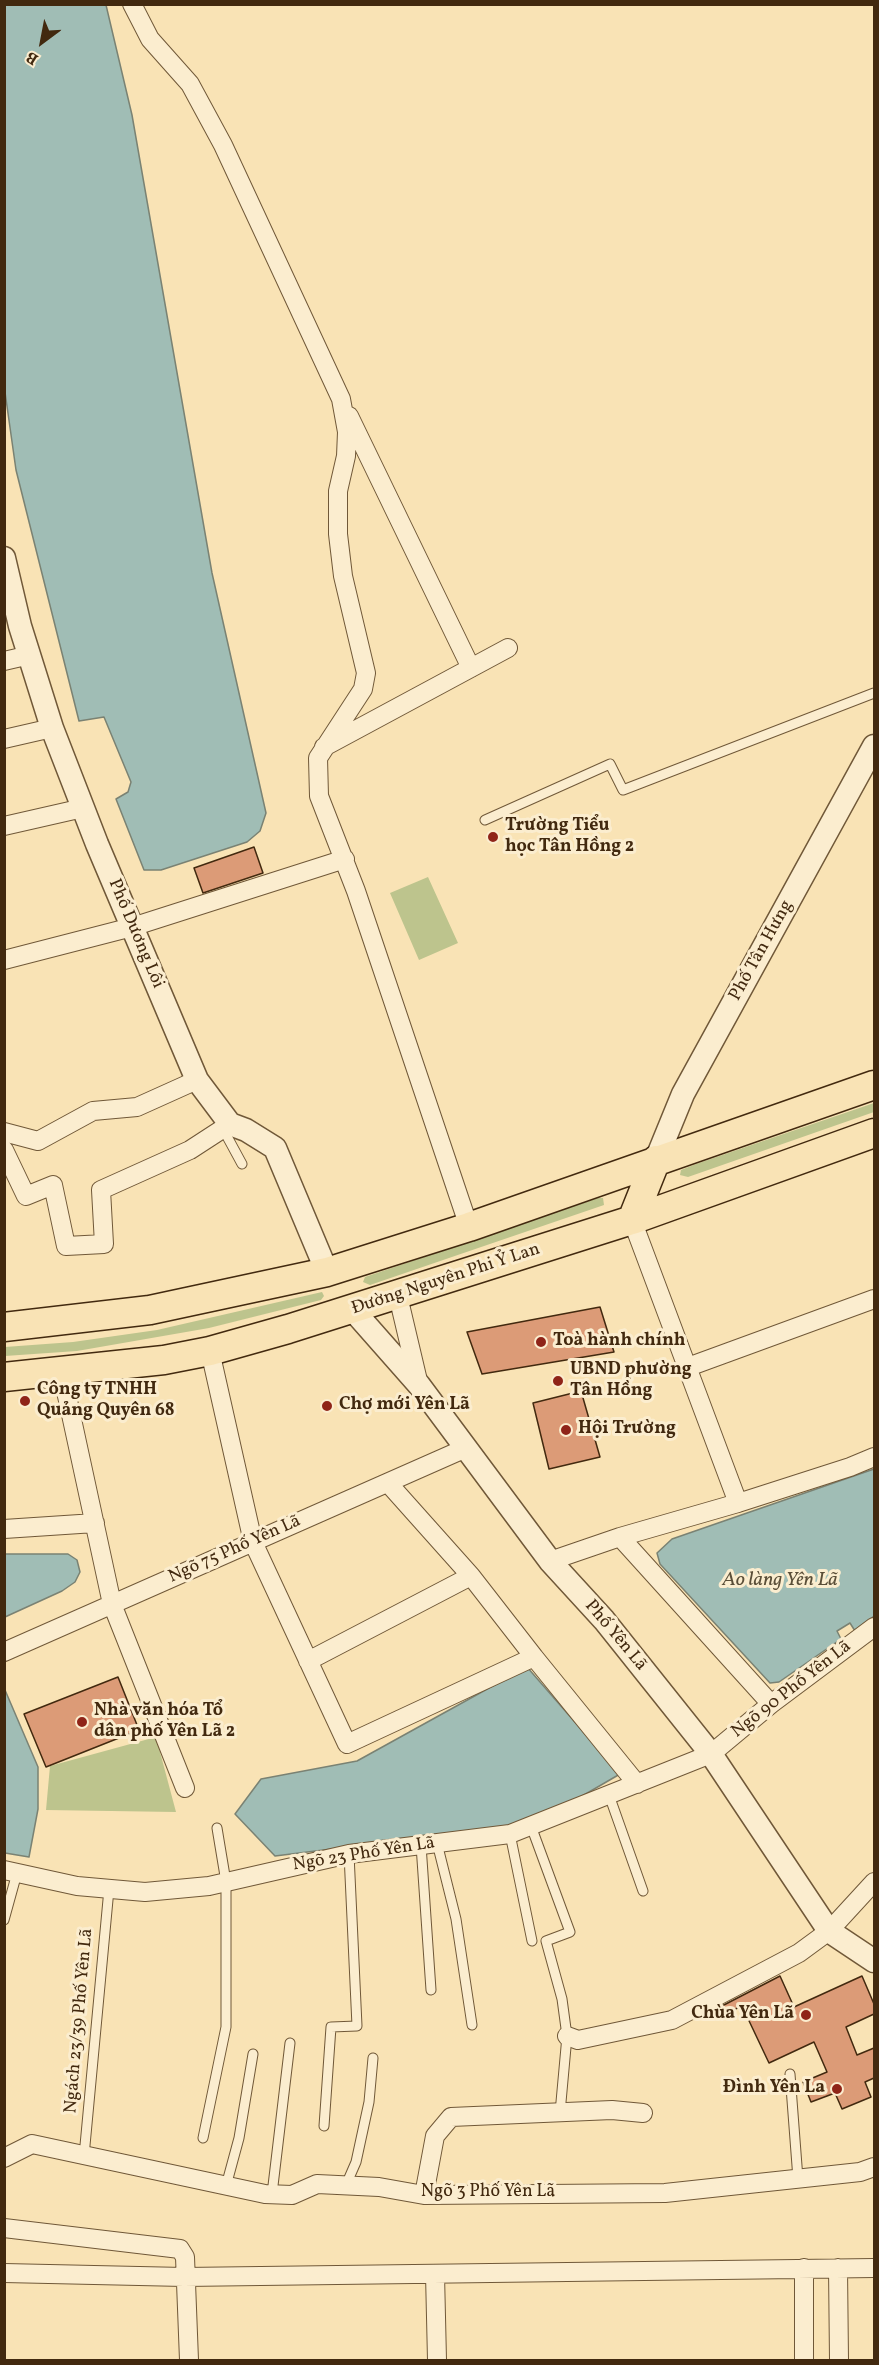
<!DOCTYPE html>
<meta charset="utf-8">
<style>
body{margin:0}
#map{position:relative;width:879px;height:2365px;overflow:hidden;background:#f9e3b5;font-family:Vollkorn,serif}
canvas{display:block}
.frame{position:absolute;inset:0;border:6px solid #42290f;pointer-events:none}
.north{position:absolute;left:12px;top:12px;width:60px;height:60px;-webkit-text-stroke:4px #fbedcf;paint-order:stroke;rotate:212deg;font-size:16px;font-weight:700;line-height:24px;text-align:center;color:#42290f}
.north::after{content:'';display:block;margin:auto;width:21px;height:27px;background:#42290f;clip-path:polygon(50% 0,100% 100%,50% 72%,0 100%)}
</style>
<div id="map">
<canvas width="879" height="2365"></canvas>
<div class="frame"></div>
<div class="north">B</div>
</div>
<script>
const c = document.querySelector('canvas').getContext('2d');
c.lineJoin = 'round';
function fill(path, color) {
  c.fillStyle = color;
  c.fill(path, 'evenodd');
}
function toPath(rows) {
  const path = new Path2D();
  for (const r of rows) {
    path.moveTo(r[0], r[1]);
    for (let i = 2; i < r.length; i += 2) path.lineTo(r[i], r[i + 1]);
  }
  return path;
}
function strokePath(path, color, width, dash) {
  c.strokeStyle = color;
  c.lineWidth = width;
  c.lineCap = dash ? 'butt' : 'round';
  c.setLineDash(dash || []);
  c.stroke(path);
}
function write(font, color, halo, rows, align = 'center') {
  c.font = font + ' Vollkorn,serif';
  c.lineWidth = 6;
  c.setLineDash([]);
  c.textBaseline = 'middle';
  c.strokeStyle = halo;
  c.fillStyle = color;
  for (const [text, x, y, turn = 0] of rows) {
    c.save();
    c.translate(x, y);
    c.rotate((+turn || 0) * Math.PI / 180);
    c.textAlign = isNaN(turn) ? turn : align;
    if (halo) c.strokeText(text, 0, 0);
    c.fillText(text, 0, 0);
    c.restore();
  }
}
const green = toPath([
 [428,877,458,943,419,960,390,893],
 [874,1103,874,1112,688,1177,680,1175,681,1170,696,1164],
 [598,1198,603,1198,604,1205,370,1285,363,1282,365,1277],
 [322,1292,324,1296,321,1300,209,1328,77,1351,5,1356,5,1347,73,1342,157,1330],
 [156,1737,176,1812,46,1810,50,1766]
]);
const water = toPath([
 [4,5,106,5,132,115,212,573,266,813,260,831,247,842,161,870,144,870,116,799,128,792,131,782,104,717,79,721,16,470,4,385,4,5],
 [874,1469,874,1616,855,1631,850,1623,837,1631,841,1639,779,1682,770,1683,660,1564,657,1553,672,1539,874,1469],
 [4,1554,68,1554,77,1560,80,1572,75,1582,62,1591,5,1617,4,1554],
 [527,1667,620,1774,534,1824,275,1856,235,1814,261,1779,357,1761,527,1667],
 [5,1690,38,1767,38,1809,29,1857,5,1853,5,1690]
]);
const building = toPath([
 [254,847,263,873,203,893,194,868,254,847],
 [600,1307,614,1352,482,1374,467,1332,600,1307],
 [581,1391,600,1457,549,1469,533,1403,581,1391],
 [118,1677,139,1730,46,1767,24,1714,118,1677],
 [780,1976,794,2007,862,1976,874,2004,874,2014,846,2027,857,2055,874,2048,874,2078,865,2082,871,2097,842,2109,835,2093,811,2102,803,2082,827,2072,814,2042,769,2063,742,2006,724,2014,720,2007,780,1976]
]);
const service = toPath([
 [485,820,610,764,623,790,874,693],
 [223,1129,242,1164],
 [609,1795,643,1891],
 [531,1826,570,1932,546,1941,562,1999,567,2036,560,2113],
 [510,1834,532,1941],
 [437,1843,456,1919,472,2025],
 [421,1845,431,1990],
 [4,1920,17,1873],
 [790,2074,798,2179],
 [324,2126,331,2027,357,2026,349,1854],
 [203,2138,226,2027,226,1882,217,1828],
 [84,2156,109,1889],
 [346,2185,356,2162,369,2102,373,2058],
 [226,2186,239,2138,253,2054],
 [272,2194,290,2043]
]);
const minor = toPath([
 [132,4,150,39,190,84,223,145,341,399,347,432,346,456,338,491,338,534,343,576,366,673,363,689,318,758,319,796,356,891,469,1227],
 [349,416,471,668],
 [4,661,30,655],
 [4,739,52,728],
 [324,747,508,648],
 [4,826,83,808],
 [4,960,132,927,345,859],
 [4,1132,38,1141,93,1111,137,1107,197,1080],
 [4,1150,26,1196,53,1185,66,1246,104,1244,101,1190,190,1150,230,1124],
 [398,1296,419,1385],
 [210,1351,253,1542,347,1744,534,1657,637,1784],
 [688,1367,874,1299],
 [62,1373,112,1604,185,1788],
 [388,1483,471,1576,534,1657],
 [738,1503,850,1467,874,1457],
 [4,1529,95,1523],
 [620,1537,771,1704],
 [550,1561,620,1537,738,1503,632,1220],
 [4,1652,466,1448],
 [308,1661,471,1576],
 [4,1870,77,1886,145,1892,209,1886,349,1854,510,1834,711,1754,771,1704,874,1627],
 [567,2036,578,2040,672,2020,799,1953,829,1931,874,1882],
 [4,2158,32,2144,265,2194,292,2195,317,2184,379,2187,424,2195,665,2193,860,2172,874,2167],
 [424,2195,435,2136,451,2117,612,2110,643,2113],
 [4,2228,180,2249,185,2257,189,2360],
 [804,2268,804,2360],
 [838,2268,839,2360],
 [4,2273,184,2277,874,2268],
 [435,2274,437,2360]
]);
const tertiary = toPath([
 [4,558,20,626,52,728,97,844,197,1080,230,1124,246,1130,275,1148,327,1272],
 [656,1160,683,1094,874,746],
 [352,1309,419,1385,550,1561,604,1620,711,1754,829,1931,874,1961]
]);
const primary = toPath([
 [632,1220,656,1160],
 [4,1327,150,1310,327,1272,469,1227,874,1085],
 [4,1377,164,1360,210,1351,288,1329,632,1220,874,1133]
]);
const markers = [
 [493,837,6,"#8f2418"],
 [541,1342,6,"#8f2418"],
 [558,1381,6,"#8f2418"],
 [25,1401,6,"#8f2418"],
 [327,1406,6,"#8f2418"],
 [566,1430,6,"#8f2418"],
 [82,1722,6,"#8f2418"],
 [806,2015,6,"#8f2418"],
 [837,2089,6,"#8f2418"]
];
const poiNames = [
 ["Trường Tiểu",505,827],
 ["học Tân Hồng 2",505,848],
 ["Toà hành chính",553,1342],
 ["UBND phường",570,1371],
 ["Tân Hồng",570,1392],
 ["Công ty TNHH",37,1391],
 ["Quảng Quyên 68",37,1412],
 ["Chợ mới Yên Lã",339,1406],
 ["Hội Trường",578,1430],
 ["Nhà văn hóa Tổ",94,1712],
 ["dân phố Yên Lã 2",94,1733],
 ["Chùa Yên Lã",794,2015,"right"],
 ["Đình Yên La",825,2089,"right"]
];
const streetNames = [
 ["Phố Dương Lôi",135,934,67],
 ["Phố Tân Hưng",762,951,-61],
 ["Đường Nguyên Phi Ỷ Lan",446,1280,-18],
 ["Ngõ 75 Phố Yên Lã",235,1550,-24],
 ["Phố Yên Lã",615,1636,50],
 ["Ngõ 90 Phố Yên Lã",792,1690,-38],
 ["Ngõ 23 Phố Yên Lã",364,1855,-9],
 ["Ngách 23/39 Phố Yên Lã",80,2021,-85],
 ["Ngõ 3 Phố Yên Lã",488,2193]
];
const waterNames = [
 ["Ao làng Yên Lã",780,1581]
];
fill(green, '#bdc48d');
fill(water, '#a0bdb5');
strokePath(water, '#7a8273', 1.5);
fill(building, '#dc9b77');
strokePath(building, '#42290f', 1.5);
strokePath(service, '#705838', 11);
strokePath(minor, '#705838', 20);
strokePath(tertiary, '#705838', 25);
strokePath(primary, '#42290f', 31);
strokePath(service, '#fbedcf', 9);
strokePath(minor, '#fbedcf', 18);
strokePath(tertiary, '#fbedcf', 22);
strokePath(primary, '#f9e3b5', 28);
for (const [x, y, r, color] of markers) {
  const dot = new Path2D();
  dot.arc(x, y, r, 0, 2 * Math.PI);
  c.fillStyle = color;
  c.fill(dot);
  strokePath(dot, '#fbedcf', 2);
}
write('bold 18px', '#42290f', '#fbedcf', poiNames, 'left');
write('18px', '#42290f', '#fbedcf', streetNames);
write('italic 20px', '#5a4e38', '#fbedcf', waterNames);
</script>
